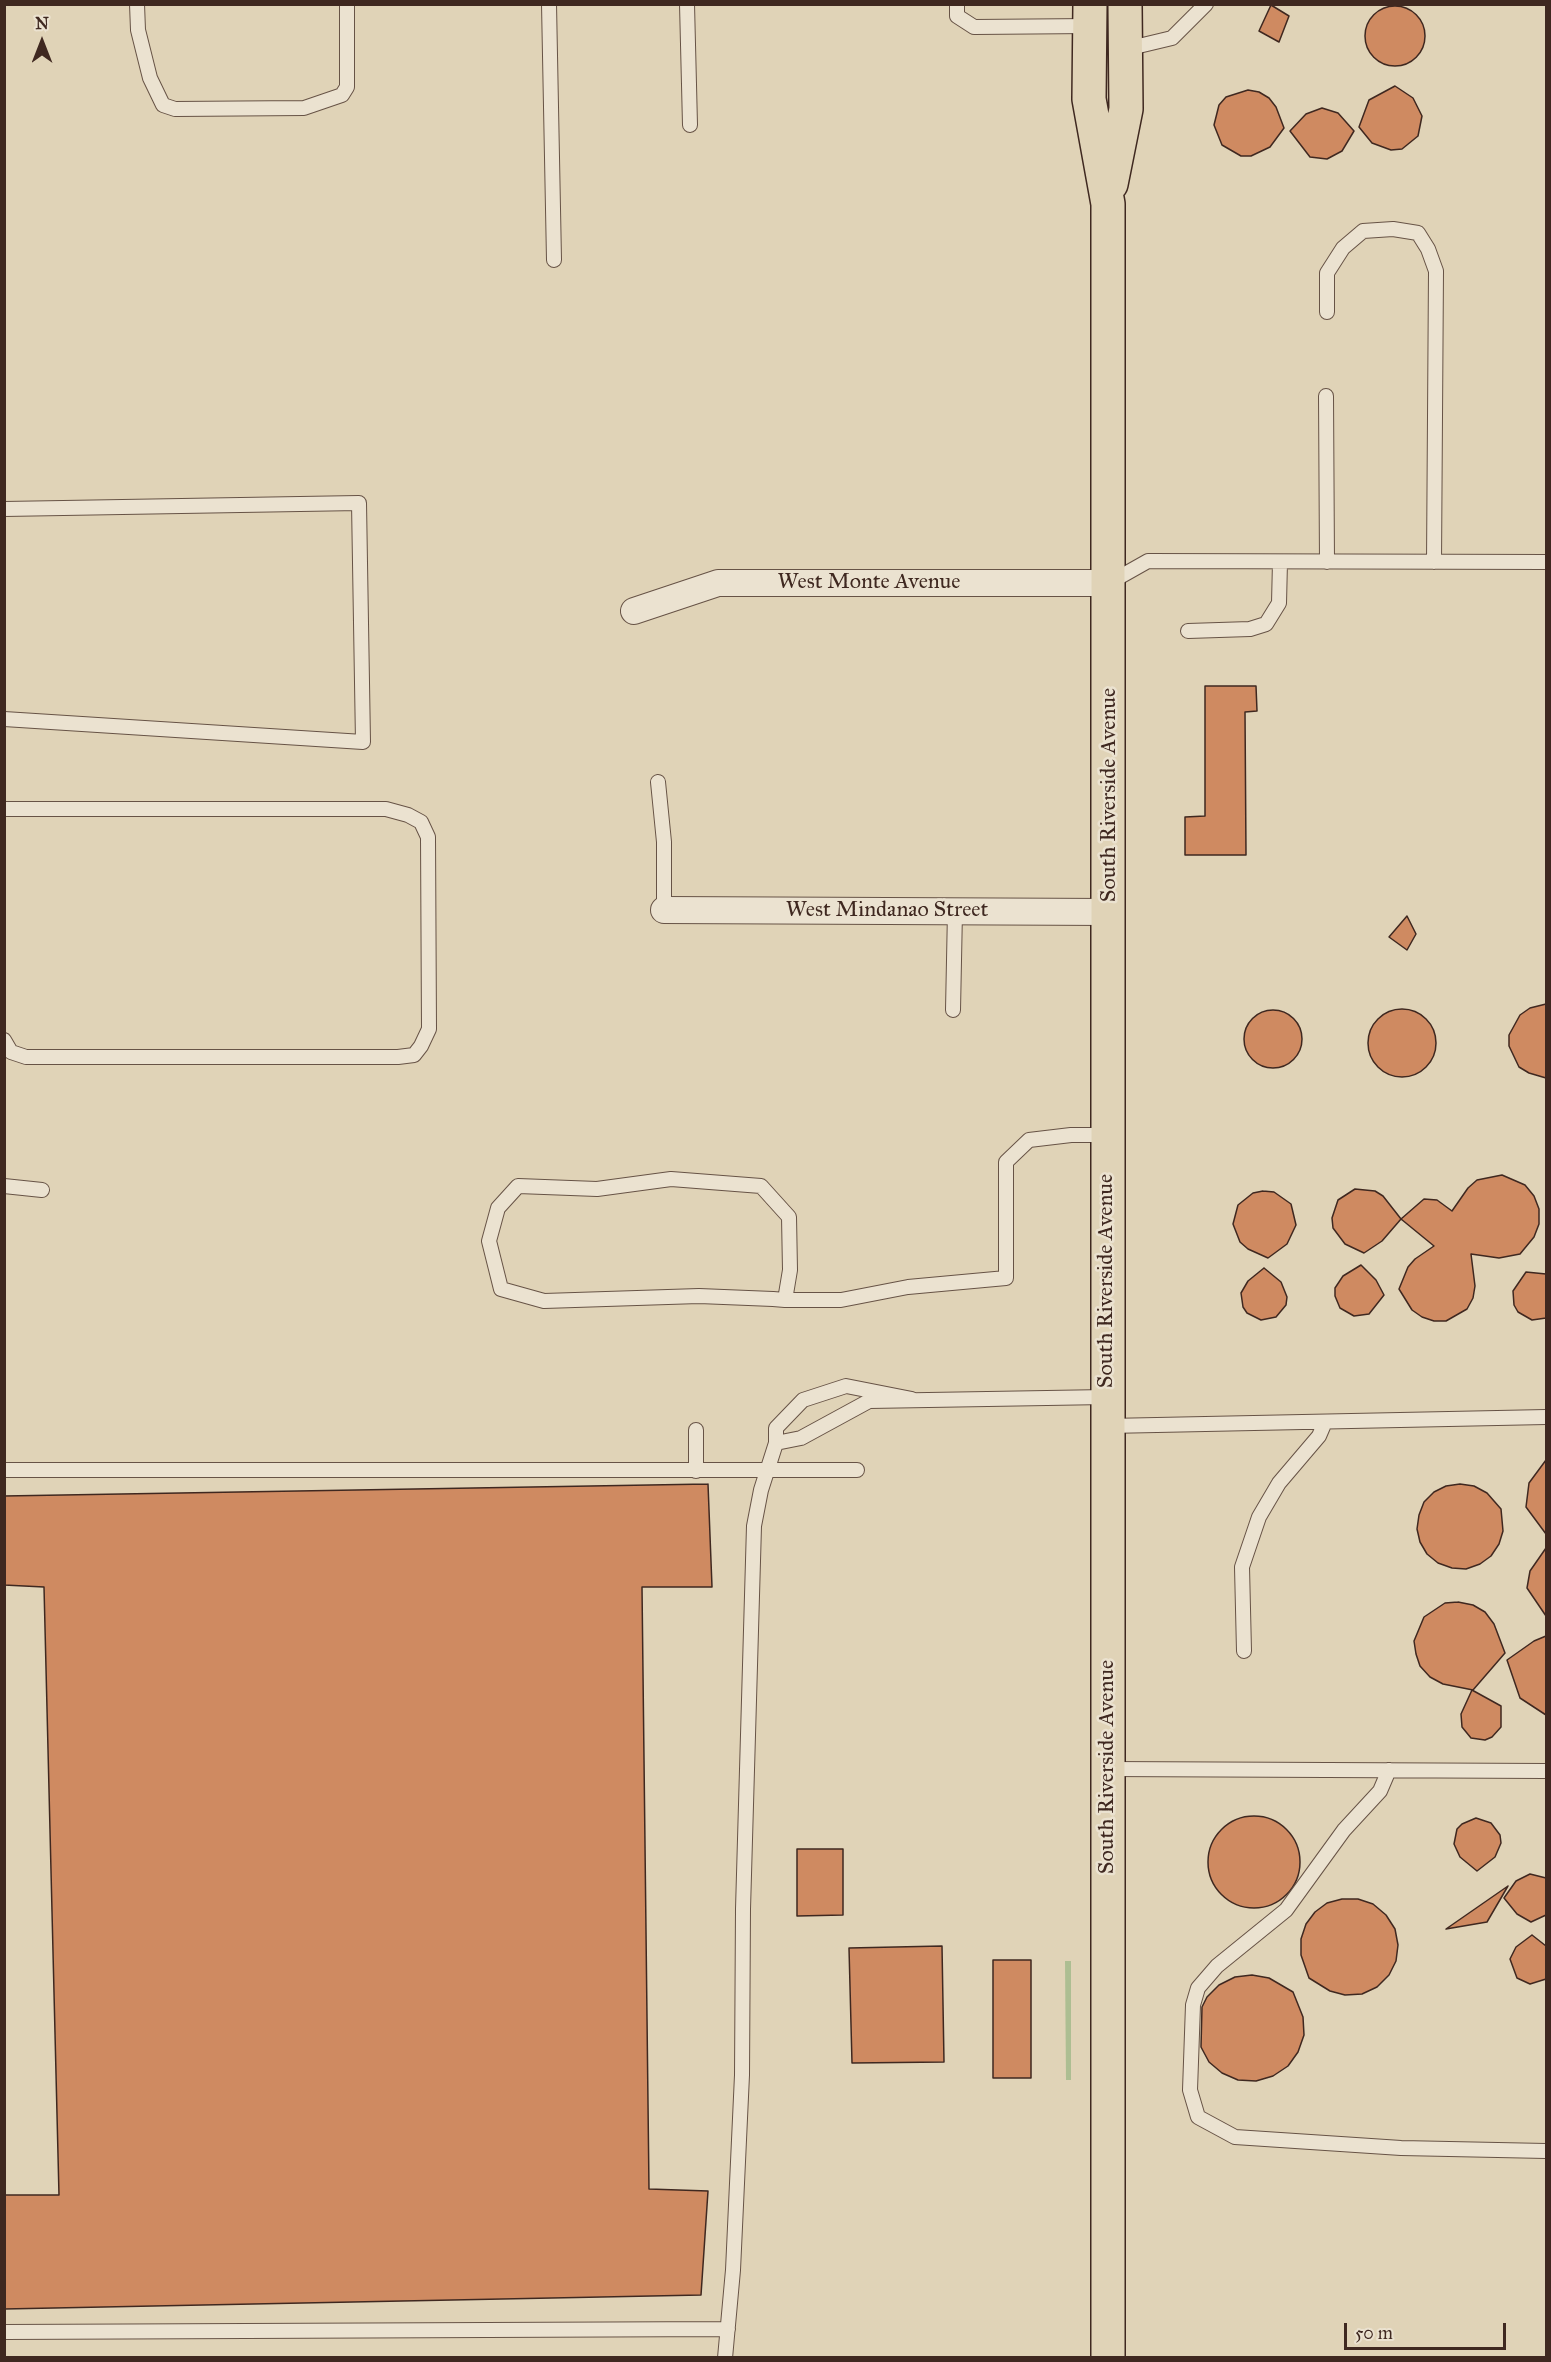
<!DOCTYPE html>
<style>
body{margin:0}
#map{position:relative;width:1551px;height:2362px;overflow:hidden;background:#e0d3b7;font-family:"IM FELL Great Primer",serif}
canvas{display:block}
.frame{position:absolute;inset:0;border:6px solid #3f2820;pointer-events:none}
.north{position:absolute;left:12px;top:12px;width:60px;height:60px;-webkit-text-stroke:4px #ebe2d0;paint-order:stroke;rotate:0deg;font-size:16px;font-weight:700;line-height:24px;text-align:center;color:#3f2820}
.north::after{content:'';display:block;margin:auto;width:21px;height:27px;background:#3f2820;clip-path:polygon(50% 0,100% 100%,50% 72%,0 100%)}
.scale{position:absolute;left:1344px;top:2323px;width:162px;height:27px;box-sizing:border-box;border:3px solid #3f2820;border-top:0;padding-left:8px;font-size:18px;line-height:21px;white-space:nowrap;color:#3f2820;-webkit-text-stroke:4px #ebe2d0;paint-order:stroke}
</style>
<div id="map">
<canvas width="1551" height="2362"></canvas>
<div class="frame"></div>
<div class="north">N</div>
<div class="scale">50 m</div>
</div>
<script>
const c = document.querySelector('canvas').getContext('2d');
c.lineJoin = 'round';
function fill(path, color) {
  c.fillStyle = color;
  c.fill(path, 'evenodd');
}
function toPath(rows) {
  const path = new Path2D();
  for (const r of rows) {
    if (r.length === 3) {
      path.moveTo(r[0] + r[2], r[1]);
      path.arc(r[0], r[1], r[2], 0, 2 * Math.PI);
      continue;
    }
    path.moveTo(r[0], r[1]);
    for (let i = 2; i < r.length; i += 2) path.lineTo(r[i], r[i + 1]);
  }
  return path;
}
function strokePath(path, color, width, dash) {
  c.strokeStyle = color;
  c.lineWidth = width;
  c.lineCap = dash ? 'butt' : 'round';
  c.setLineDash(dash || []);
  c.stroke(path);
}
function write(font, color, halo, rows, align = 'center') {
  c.font = font + ' "IM FELL Great Primer",serif';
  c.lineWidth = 5;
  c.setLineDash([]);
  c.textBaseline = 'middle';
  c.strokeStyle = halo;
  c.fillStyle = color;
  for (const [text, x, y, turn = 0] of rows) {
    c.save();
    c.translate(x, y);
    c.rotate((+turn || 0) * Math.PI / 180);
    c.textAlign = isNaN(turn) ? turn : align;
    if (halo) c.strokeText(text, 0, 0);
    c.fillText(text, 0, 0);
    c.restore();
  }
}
const green = toPath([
 [1065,1961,1071,1961,1071,2080,1066,2080]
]);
const building = toPath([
 [1271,5,1289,16,1279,42,1259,31,1271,5],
 [1395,36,30],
 [1395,86,1413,98,1422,116,1418,136,1402,149,1391,150,1372,143,1359,127,1369,100,1395,86],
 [1248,90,1259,92,1269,98,1276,107,1284,128,1270,147,1251,156,1241,156,1222,145,1214,125,1219,105,1226,97,1248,90],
 [1322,108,1338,113,1354,131,1342,151,1327,159,1310,157,1290,131,1306,114,1322,108],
 [1205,686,1256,686,1257,711,1245,712,1246,855,1185,855,1185,817,1205,816,1205,686],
 [1407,916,1416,934,1407,950,1389,937,1407,916],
 [1546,1004,1546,1078,1529,1073,1519,1067,1509,1046,1509,1035,1520,1015,1530,1008,1546,1004],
 [1402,1043,34],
 [1273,1039,29],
 [1502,1175,1525,1185,1534,1196,1539,1209,1539,1224,1534,1237,1520,1254,1499,1258,1471,1254,1475,1286,1473,1298,1467,1309,1446,1321,1434,1321,1422,1317,1412,1310,1399,1289,1408,1267,1415,1259,1434,1246,1401,1219,1382,1241,1364,1253,1345,1244,1333,1228,1332,1218,1338,1200,1355,1189,1375,1191,1383,1196,1401,1219,1424,1199,1437,1200,1452,1211,1468,1188,1477,1180,1502,1175],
 [1263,1191,1274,1192,1291,1204,1296,1225,1287,1244,1268,1258,1248,1249,1240,1242,1233,1224,1238,1205,1253,1193,1263,1191],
 [1361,1265,1376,1280,1384,1295,1369,1314,1354,1316,1340,1308,1335,1296,1335,1288,1343,1276,1361,1265],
 [1264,1268,1281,1282,1287,1297,1286,1305,1276,1317,1261,1320,1247,1313,1243,1307,1241,1293,1248,1281,1264,1268],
 [1526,1272,1546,1274,1546,1318,1532,1320,1518,1312,1514,1305,1513,1291,1526,1272],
 [1546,1460,1546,1534,1526,1507,1529,1483,1546,1460],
 [708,1484,712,1587,642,1587,649,2189,708,2191,701,2295,4,2309,4,2195,59,2195,44,1587,4,1585,4,1496,708,1484],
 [1460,1484,1474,1486,1487,1493,1501,1509,1503,1531,1499,1544,1491,1556,1480,1564,1466,1569,1452,1568,1438,1563,1427,1554,1420,1542,1417,1529,1419,1515,1424,1502,1434,1492,1446,1486,1460,1484],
 [1546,1548,1546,1616,1527,1588,1530,1571,1546,1548],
 [1458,1602,1473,1605,1485,1612,1494,1624,1505,1653,1473,1690,1443,1684,1430,1677,1420,1666,1416,1654,1414,1641,1424,1617,1445,1603,1458,1602],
 [1546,1636,1546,1715,1520,1698,1507,1660,1534,1641,1546,1636],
 [1472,1690,1501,1706,1501,1727,1492,1737,1485,1740,1471,1738,1462,1727,1461,1714,1472,1690],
 [1254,1862,46],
 [1476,1818,1491,1823,1500,1835,1501,1843,1495,1857,1477,1871,1460,1857,1454,1844,1457,1829,1462,1824,1476,1818],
 [797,1849,843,1849,843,1915,797,1916,797,1849],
 [1530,1874,1546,1878,1546,1915,1531,1922,1517,1914,1504,1898,1516,1881,1530,1874],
 [1508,1886,1487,1922,1446,1929,1508,1886],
 [1342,1899,1358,1899,1373,1904,1386,1915,1395,1929,1398,1945,1396,1961,1389,1975,1377,1987,1362,1994,1345,1995,1330,1991,1309,1978,1301,1955,1301,1939,1306,1924,1315,1912,1327,1903,1342,1899],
 [1532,1935,1546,1946,1546,1979,1530,1984,1517,1978,1510,1959,1516,1947,1532,1935],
 [942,1946,944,2062,852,2063,849,1948,942,1946],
 [993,1960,1031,1960,1031,2078,993,2078,993,1960],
 [1252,1975,1269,1978,1293,1992,1303,2017,1304,2035,1298,2052,1288,2066,1273,2076,1256,2081,1238,2080,1222,2073,1209,2062,1201,2047,1202,2007,1207,1997,1219,1985,1235,1977,1252,1975]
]);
const service = toPath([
 [137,4,138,30,150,78,163,105,175,109,304,108,342,95,347,87,347,4],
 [549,4,554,260],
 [687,4,690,125],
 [957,4,957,16,974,27,1090,26],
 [1126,49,1172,38,1206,4],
 [1327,312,1327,273,1343,248,1363,231,1393,229,1418,233,1428,249,1436,271,1434,562],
 [1326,396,1327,562],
 [4,509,359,503,363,742,4,719],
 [1109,583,1148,561,1546,562],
 [1188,631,1250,629,1266,624,1279,603,1280,562],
 [658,782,664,842,664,910],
 [4,809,386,809,408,815,421,822,428,837,429,1029,421,1046,414,1055,398,1057,26,1057,11,1052,4,1040],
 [953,1010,955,911],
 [4,1186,42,1190],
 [785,1300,790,1270,789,1217,761,1186,671,1179,597,1189,518,1186,498,1208,489,1241,501,1289,544,1301,699,1296,773,1299,785,1300,841,1300,908,1287,1006,1278,1006,1162,1029,1140,1071,1135,1108,1135],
 [1108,1426,1546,1417],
 [776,1443,801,1438,869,1401,1106,1397],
 [4,1470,857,1470],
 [696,1471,696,1430],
 [1244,1651,1242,1567,1259,1517,1279,1483,1319,1436,1325,1422],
 [1108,1769,1546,1771],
 [1389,1770,1380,1791,1344,1830,1286,1910,1217,1966,1198,1988,1193,2005,1190,2090,1198,2117,1235,2137,1401,2148,1546,2151],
 [4,2332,728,2329],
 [725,2358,733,2270,742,2075,743,1909,754,1526,761,1490,776,1443,776,1428,803,1400,846,1386,912,1399]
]);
const minor = toPath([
 [634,611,718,583,1109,583],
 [664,910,1110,912]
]);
const primary = toPath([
 [1090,4,1089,99,1108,204,1108,2358],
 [1111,184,1126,109,1125,4]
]);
const streetNames = [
 ["West Monte Avenue",869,583],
 ["South Riverside Avenue",1110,795,-90],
 ["West Mindanao Street",887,911],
 ["South Riverside Avenue",1107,1281,-90],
 ["South Riverside Avenue",1108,1767,-90]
];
fill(green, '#adbe92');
fill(building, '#cf8a61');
strokePath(building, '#3f2820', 1.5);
strokePath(service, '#675346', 16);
strokePath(minor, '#675346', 28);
strokePath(primary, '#3f2820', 36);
strokePath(service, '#ebe2d0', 14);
strokePath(minor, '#ebe2d0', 26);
strokePath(primary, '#e0d3b7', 33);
write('22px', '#3f2820', '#ebe2d0', streetNames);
</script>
